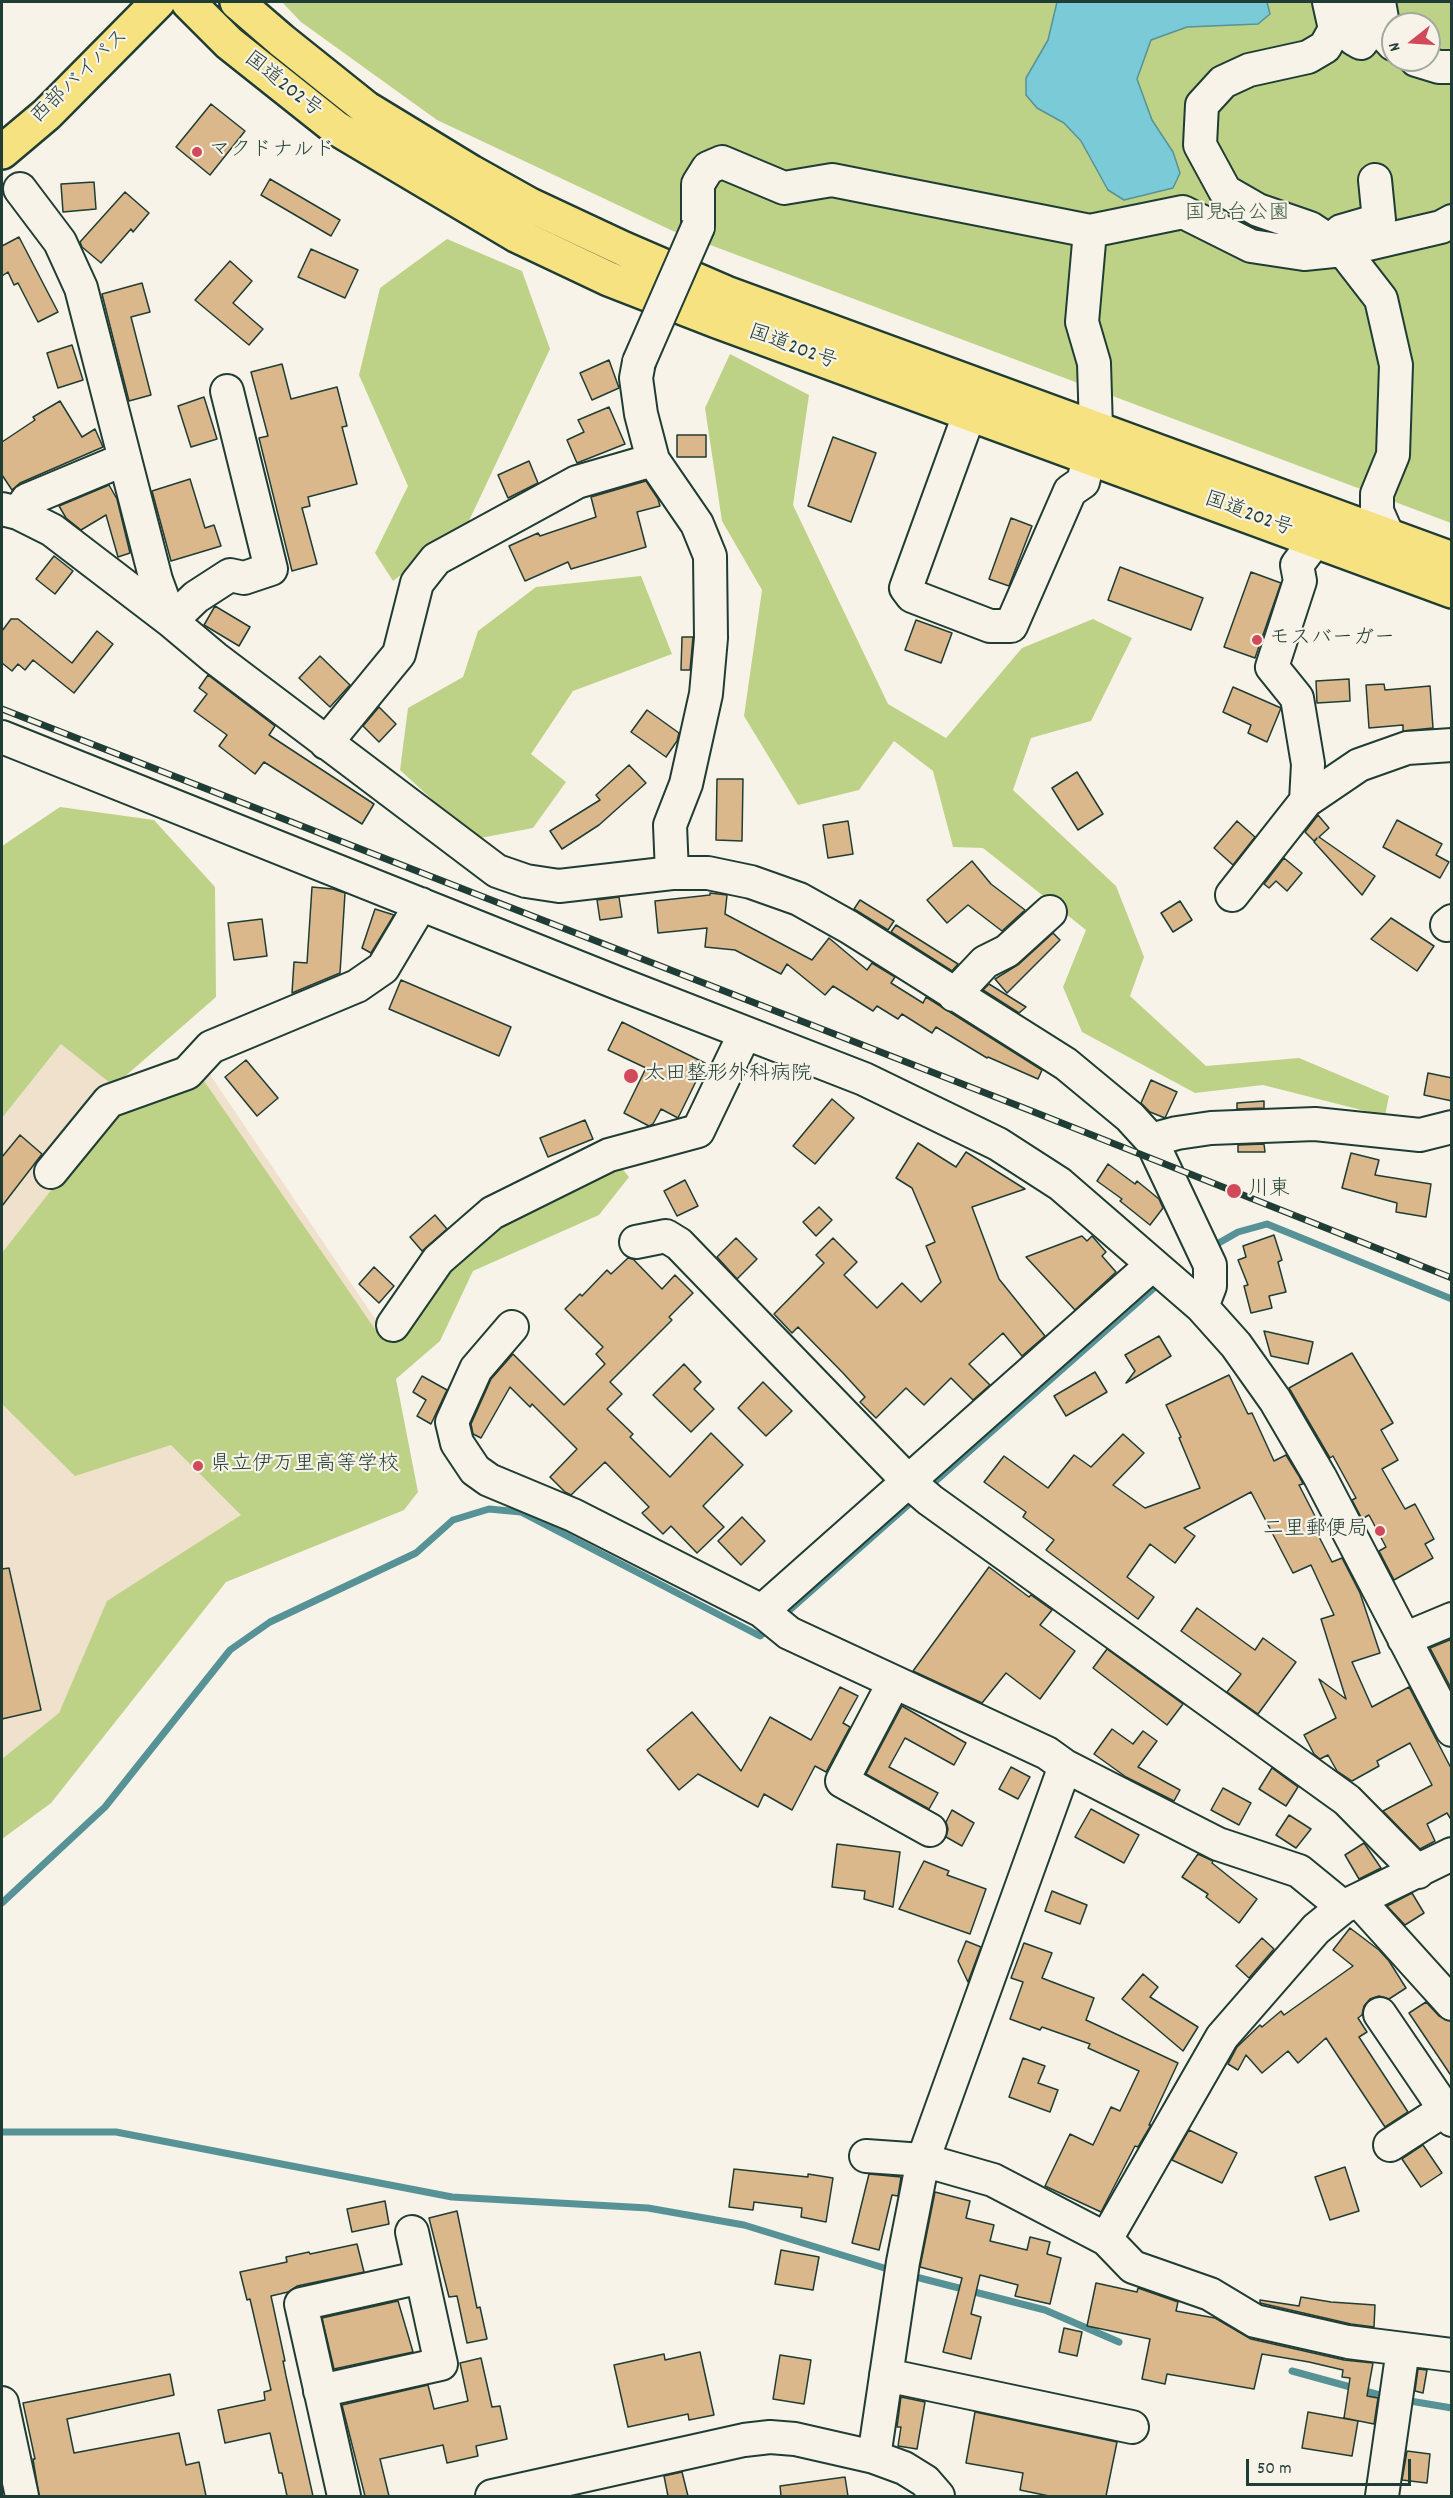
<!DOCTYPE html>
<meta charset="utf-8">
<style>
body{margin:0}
#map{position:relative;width:1453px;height:2498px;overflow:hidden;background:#f7f3e8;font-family:Dekko,sans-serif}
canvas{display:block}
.frame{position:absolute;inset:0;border:3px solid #1f3d34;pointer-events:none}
.north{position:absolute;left:1381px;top:12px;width:60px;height:60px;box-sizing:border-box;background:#f7f3e8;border:2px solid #a1aaa0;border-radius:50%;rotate:253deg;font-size:16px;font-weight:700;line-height:24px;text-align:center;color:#1f3d34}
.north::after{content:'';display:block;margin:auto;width:21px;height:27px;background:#d1495b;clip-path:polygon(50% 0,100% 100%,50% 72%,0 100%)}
.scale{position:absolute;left:1246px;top:2459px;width:165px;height:27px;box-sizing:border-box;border:3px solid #1f3d34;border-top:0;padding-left:8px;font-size:18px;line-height:21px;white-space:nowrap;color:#1f3d34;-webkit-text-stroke:4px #f7f3e8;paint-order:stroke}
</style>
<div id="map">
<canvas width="1453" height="2498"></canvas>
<div class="frame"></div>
<div class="north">N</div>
<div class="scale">50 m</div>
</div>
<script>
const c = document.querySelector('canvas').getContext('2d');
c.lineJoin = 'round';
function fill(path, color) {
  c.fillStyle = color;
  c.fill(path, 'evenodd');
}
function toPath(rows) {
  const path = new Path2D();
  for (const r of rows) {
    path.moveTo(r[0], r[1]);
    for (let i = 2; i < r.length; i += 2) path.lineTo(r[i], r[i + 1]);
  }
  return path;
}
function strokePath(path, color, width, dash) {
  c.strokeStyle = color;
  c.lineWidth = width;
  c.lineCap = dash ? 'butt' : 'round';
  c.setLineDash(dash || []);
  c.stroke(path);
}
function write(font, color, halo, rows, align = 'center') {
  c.font = font + ' Dekko,"Klee One",sans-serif';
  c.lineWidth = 4.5;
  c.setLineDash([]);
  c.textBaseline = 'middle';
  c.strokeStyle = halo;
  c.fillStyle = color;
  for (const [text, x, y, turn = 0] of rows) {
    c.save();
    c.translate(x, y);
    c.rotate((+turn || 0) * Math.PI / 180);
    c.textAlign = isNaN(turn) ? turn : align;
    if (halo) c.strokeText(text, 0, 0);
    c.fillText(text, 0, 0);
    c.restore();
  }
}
const built = toPath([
 [62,1043,114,1086,198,1057,386,1335,385,1422,404,1510,226,1582,51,1803,2,1839,2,1118]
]);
const green = toPath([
 [282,2,1451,2,1451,523,673,231,437,120,301,22],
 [1393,24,1429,24,1429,60,1393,60],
 [447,239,522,271,550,349,467,525,393,581,375,553,408,486,359,375,380,288],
 [730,354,809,395,793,505,888,704,946,738,1022,648,1093,619,1132,638,1091,721,1031,738,1013,790,1116,886,1144,957,1130,996,1206,1066,1299,1058,1389,1096,1385,1116,1263,1085,1195,1093,1082,1032,1063,987,1086,930,983,848,953,847,933,771,894,741,859,790,798,805,744,716,762,590,722,521,705,408],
 [641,576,672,654,573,691,531,754,566,782,533,828,475,839,400,770,408,708,463,677,478,631,536,587],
 [60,807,154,820,215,887,216,997,114,1086,61,1044,2,1118,2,846],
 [202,1078,379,1335,435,1251,604,1146,629,1177,599,1215,473,1271,440,1341,396,1379,418,1492,404,1510,226,1582,51,1803,2,1839,2,1759,59,1713,107,1601,241,1515,171,1445,75,1476,2,1404,2,1253,117,1106]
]);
const water = toPath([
 [1057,2,1267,2,1270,14,1258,24,1187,27,1151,40,1137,79,1152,120,1173,152,1180,173,1173,188,1124,200,1108,190,1081,141,1064,123,1037,108,1026,95,1026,78,1048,40,1057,2]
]);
const stream = toPath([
 [1210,1248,1238,1232,1267,1224,1452,1299],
 [929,1487,1154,1288],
 [783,1616,916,1498],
 [2,1903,105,1807,230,1650,270,1622,416,1553,453,1520,489,1509,521,1512,760,1636,770,1628],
 [2,2132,116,2132,452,2197,648,2208,744,2225,894,2271],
 [908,2275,1045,2310,1119,2342],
 [1292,2371,1387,2397],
 [1404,2400,1452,2408]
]);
const building = toPath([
 [211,104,245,131,210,175,176,147,211,104],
 [270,179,340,220,331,236,261,195,270,179],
 [94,182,96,209,63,212,61,184,94,182],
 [125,192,149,213,133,232,131,229,101,263,82,247,80,242,125,192],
 [19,237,58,312,38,322,18,283,14,285,8,272,2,276,2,246,19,237],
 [311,249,358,270,345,298,298,277,311,249],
 [230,261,252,281,233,303,263,329,249,345,195,300,230,261],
 [142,283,150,312,131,317,151,395,129,401,102,294,142,283],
 [72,345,83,380,58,388,47,353,72,345],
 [609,360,619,388,592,400,580,373,609,360],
 [282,364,291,399,337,387,347,426,342,427,357,484,308,497,310,506,302,508,317,564,292,571,259,438,268,436,251,372,282,364],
 [204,397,217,439,191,447,178,406,204,397],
 [60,401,82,437,95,429,103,447,20,483,12,490,2,475,2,442,35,420,33,417,60,401],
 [609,407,625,444,577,463,567,440,584,432,578,420,609,407],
 [677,435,706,435,706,457,677,457,677,435],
 [833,437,876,453,851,522,808,506,833,437],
 [529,461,538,483,508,498,498,475,529,461],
 [190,479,205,528,214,525,221,546,171,561,152,491,190,479],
 [646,481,658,499,660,506,637,512,646,547,571,569,568,562,525,581,509,546,538,533,540,536,596,517,591,497,646,481],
 [109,485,117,499,130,553,118,557,106,515,81,530,66,518,59,506,109,485],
 [1011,518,1032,526,1009,586,989,579,1011,518],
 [54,556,73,571,55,594,36,579,54,556],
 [1120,567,1203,598,1191,630,1108,600,1120,567],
 [1251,572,1281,583,1255,658,1224,647,1251,572],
 [215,606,250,627,239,646,204,625,215,606],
 [11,619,18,619,72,663,97,631,113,644,74,693,33,660,25,670,18,664,12,671,2,663,2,631,11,619],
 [916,620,952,633,941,663,905,650,916,620],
 [682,637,693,637,690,670,681,670,682,637],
 [320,656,350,685,330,707,299,678,320,656],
 [208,675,275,726,269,735,374,804,362,824,264,762,255,774,219,746,227,735,194,711,207,694,199,688,208,675],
 [1349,679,1350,701,1317,703,1316,681,1349,679],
 [1384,684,1385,690,1430,686,1433,728,1403,731,1403,725,1369,728,1366,685,1384,684],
 [1233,687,1281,708,1267,742,1248,733,1251,725,1223,712,1233,687],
 [379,707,396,724,379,742,363,726,379,707],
 [647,710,679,733,677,741,666,757,631,732,647,710],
 [629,765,646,783,599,825,562,849,550,831,600,800,596,795,629,765],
 [1077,772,1103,814,1078,830,1052,788,1077,772],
 [717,779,743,779,742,841,716,840,717,779],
 [1318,815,1329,828,1319,837,1375,876,1362,895,1314,842,1317,838,1314,841,1305,832,1318,815],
 [1397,820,1442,844,1436,855,1449,862,1440,878,1383,847,1397,820],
 [848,821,853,854,828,858,823,825,848,821],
 [1237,821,1255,837,1233,865,1214,848,1237,821],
 [1284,858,1302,873,1287,891,1276,881,1269,888,1264,884,1284,858],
 [972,861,991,884,1025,910,1002,931,968,905,947,923,927,900,972,861],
 [312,887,333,889,345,893,340,973,292,993,294,962,307,963,312,887],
 [710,893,727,895,725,914,812,960,829,938,867,970,872,963,895,977,891,983,923,1003,926,997,1042,1070,1038,1079,988,1057,987,1058,936,1027,932,1033,902,1014,898,1019,877,1006,873,1011,833,986,825,995,787,964,781,974,735,950,705,947,707,928,658,933,655,901,710,895,710,893],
 [619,897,622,917,600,920,597,900,619,897],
 [860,900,894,921,888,930,854,909,860,900],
 [1180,901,1192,920,1173,932,1161,913,1180,901],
 [375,909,394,915,371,953,362,948,375,909],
 [1391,918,1434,946,1417,971,1371,939,1391,918],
 [262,919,267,956,234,960,228,923,262,919],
 [896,925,958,964,952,971,891,932,896,925],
 [1053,933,1060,940,1007,993,995,979,1019,964,1053,933],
 [401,980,511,1027,499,1056,389,1009,401,980],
 [989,984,1026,1007,1019,1013,983,990,989,984],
 [622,1022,705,1063,678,1118,661,1109,653,1124,649,1126,624,1113,646,1068,608,1050,622,1022],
 [246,1060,278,1098,257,1116,225,1077,246,1060],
 [1428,1073,1452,1078,1452,1101,1424,1095,1428,1073],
 [1151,1080,1177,1092,1165,1118,1150,1112,1141,1103,1151,1080],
 [832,1099,854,1118,815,1164,793,1146,832,1099],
 [1264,1101,1264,1108,1237,1109,1237,1103,1264,1101],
 [585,1120,593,1139,548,1157,540,1138,585,1120],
 [20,1135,42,1154,2,1206,2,1157,20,1135],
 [918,1143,956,1167,966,1152,1025,1189,972,1207,999,1279,1045,1336,1022,1356,1003,1333,969,1364,990,1385,973,1400,951,1378,924,1405,906,1388,876,1418,860,1402,865,1397,843,1373,798,1327,792,1333,774,1314,824,1263,816,1255,833,1238,857,1262,844,1275,877,1308,902,1283,921,1302,941,1282,926,1246,935,1242,912,1188,896,1178,918,1143],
 [1264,1144,1265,1152,1238,1152,1238,1145,1264,1144],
 [1351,1153,1379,1160,1375,1175,1431,1184,1426,1217,1396,1212,1397,1203,1342,1188,1351,1153],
 [1108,1164,1135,1184,1137,1181,1159,1199,1163,1208,1150,1225,1120,1201,1122,1199,1097,1181,1108,1164],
 [685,1180,698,1206,677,1216,664,1191,685,1180],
 [819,1207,832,1220,816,1236,803,1222,819,1207],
 [435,1215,447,1229,422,1251,410,1237,435,1215],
 [1274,1235,1282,1260,1278,1262,1286,1292,1269,1296,1272,1308,1251,1313,1244,1286,1248,1285,1238,1260,1246,1257,1243,1246,1274,1235],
 [1082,1236,1087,1241,1092,1236,1106,1252,1102,1256,1116,1272,1075,1310,1026,1257,1082,1236],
 [736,1238,757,1259,737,1279,717,1257,736,1238],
 [628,1258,633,1259,662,1289,675,1275,693,1293,669,1317,672,1320,610,1382,622,1394,607,1409,633,1434,630,1437,670,1477,711,1433,743,1465,703,1506,724,1527,697,1553,671,1526,663,1534,642,1513,649,1507,605,1462,571,1495,565,1492,550,1477,577,1449,532,1404,530,1407,510,1387,481,1438,473,1434,471,1424,491,1379,513,1354,564,1405,605,1364,596,1354,603,1347,565,1309,580,1294,582,1296,607,1270,611,1274,628,1258],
 [374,1267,394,1286,379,1303,359,1284,374,1267],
 [1264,1331,1313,1342,1308,1364,1271,1356,1264,1331],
 [1159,1336,1171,1356,1126,1383,1135,1371,1125,1355,1159,1336],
 [1352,1353,1393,1423,1381,1430,1398,1460,1382,1469,1405,1509,1415,1504,1434,1539,1425,1544,1433,1558,1394,1580,1379,1551,1386,1547,1369,1515,1362,1519,1352,1500,1356,1498,1333,1456,1330,1458,1289,1388,1352,1353],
 [684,1364,701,1382,694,1389,714,1409,691,1432,653,1395,684,1364],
 [1095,1372,1107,1392,1066,1416,1054,1396,1095,1372],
 [1229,1375,1248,1414,1252,1413,1274,1461,1286,1455,1299,1476,1303,1484,1299,1485,1318,1522,1313,1525,1332,1562,1342,1558,1360,1593,1380,1653,1352,1662,1372,1707,1409,1687,1452,1770,1452,1821,1447,1813,1427,1824,1435,1841,1420,1849,1383,1811,1432,1785,1410,1743,1377,1761,1379,1766,1352,1781,1337,1771,1328,1755,1320,1759,1314,1754,1304,1735,1336,1718,1319,1679,1346,1699,1321,1619,1334,1615,1311,1565,1293,1573,1251,1492,1184,1528,1195,1536,1175,1563,1150,1544,1127,1577,1154,1597,1138,1619,1046,1550,1054,1540,1023,1517,1026,1512,984,1482,1004,1456,1048,1488,1074,1455,1091,1467,1123,1434,1144,1453,1113,1485,1145,1508,1200,1488,1179,1438,1181,1437,1166,1405,1229,1375],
 [422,1376,447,1390,431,1424,417,1416,426,1400,413,1392,422,1376],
 [763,1382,792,1411,766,1436,738,1408,763,1382],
 [742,1517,765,1541,741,1565,718,1541,742,1517],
 [989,1567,1029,1597,1031,1595,1052,1610,1040,1625,1075,1651,1040,1699,1006,1673,982,1703,913,1671,989,1567],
 [9,1568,41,1710,2,1719,2,1569,9,1568],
 [1197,1608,1255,1650,1263,1638,1296,1662,1258,1714,1227,1692,1241,1674,1181,1631,1197,1608],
 [1452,1639,1452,1690,1430,1648,1452,1639],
 [1107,1649,1183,1704,1167,1725,1093,1668,1107,1649],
 [840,1687,858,1696,843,1723,850,1727,826,1772,815,1766,792,1810,764,1794,758,1807,698,1774,679,1790,647,1750,692,1712,741,1771,770,1717,811,1740,840,1687],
 [902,1706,966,1743,954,1765,905,1738,889,1767,938,1793,929,1809,866,1774,902,1706],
 [1112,1729,1133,1744,1143,1731,1157,1741,1138,1767,1180,1790,1174,1801,1126,1777,1094,1754,1112,1729],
 [1011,1767,1030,1777,1018,1799,999,1789,1011,1767],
 [1272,1768,1298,1787,1286,1806,1259,1789,1272,1768],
 [1223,1788,1251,1803,1239,1825,1211,1810,1223,1788],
 [1091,1809,1139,1835,1124,1863,1075,1837,1091,1809],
 [952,1810,974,1823,962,1846,946,1837,948,1829,946,1822,952,1810],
 [1289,1815,1311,1829,1296,1848,1276,1835,1289,1815],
 [1364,1843,1381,1868,1359,1879,1345,1855,1364,1843],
 [837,1844,900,1852,893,1907,864,1899,865,1891,832,1887,837,1844],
 [1198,1854,1213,1861,1212,1863,1257,1899,1239,1923,1206,1897,1208,1894,1182,1877,1198,1854],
 [924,1861,949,1871,947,1875,986,1889,970,1934,899,1909,924,1861],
 [1052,1891,1087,1905,1080,1924,1045,1911,1052,1891],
 [1412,1893,1424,1913,1405,1925,1387,1906,1412,1893],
 [1350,1928,1379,1950,1389,1961,1406,1988,1389,1999,1379,1996,1370,1999,1364,2006,1362,2015,1358,2018,1367,2032,1359,2037,1408,2112,1385,2127,1326,2038,1298,2063,1288,2051,1262,2073,1246,2055,1238,2070,1228,2064,1237,2047,1260,2025,1262,2027,1281,2011,1284,2015,1353,1966,1333,1950,1350,1928],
 [1262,1938,1274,1949,1249,1978,1236,1966,1262,1938],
 [966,1941,981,1947,968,1982,958,1961,966,1941],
 [1024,1943,1052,1953,1042,1978,1094,1998,1086,2020,1178,2063,1149,2125,1151,2125,1138,2147,1135,2146,1101,2212,1045,2186,1070,2134,1093,2145,1111,2107,1120,2111,1139,2071,1088,2048,1090,2044,1042,2027,1040,2030,1010,2019,1023,1982,1011,1978,1024,1943],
 [1143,1974,1158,1987,1150,1997,1198,2027,1183,2051,1122,1999,1143,1974],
 [1426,2002,1439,2016,1452,2021,1452,2077,1409,2013,1426,2002],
 [1023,2058,1045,2066,1038,2083,1058,2090,1050,2112,1009,2097,1023,2058],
 [1189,2130,1237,2153,1222,2183,1172,2160,1189,2130],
 [1423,2145,1442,2173,1421,2187,1402,2159,1423,2145],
 [1345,2167,1359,2211,1330,2220,1315,2177,1345,2167],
 [734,2169,808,2177,808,2174,833,2178,826,2222,801,2217,802,2208,754,2202,753,2210,729,2207,734,2169],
 [869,2174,901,2177,898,2196,892,2195,879,2250,852,2243,869,2174],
 [935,2192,970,2201,966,2218,994,2225,990,2241,1027,2250,1030,2237,1050,2242,1047,2254,1061,2258,1050,2304,1015,2296,1018,2285,980,2275,971,2314,981,2317,971,2359,943,2352,962,2278,920,2267,935,2192],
 [385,2201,389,2224,352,2232,347,2209,385,2201],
 [457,2211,477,2308,480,2307,487,2339,467,2343,457,2296,449,2297,429,2218,457,2211],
 [357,2244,364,2272,297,2286,288,2292,271,2296,285,2361,283,2361,286,2376,313,2496,287,2496,282,2473,279,2473,270,2433,225,2443,218,2410,265,2400,264,2392,271,2390,250,2299,247,2300,240,2272,287,2262,286,2257,309,2252,310,2254,357,2244],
 [781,2250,819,2257,813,2290,775,2284,781,2250],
 [1096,2283,1137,2292,1138,2288,1178,2302,1176,2311,1215,2318,1251,2339,1344,2360,1373,2363,1367,2396,1378,2398,1374,2424,1344,2418,1350,2378,1342,2377,1343,2370,1309,2362,1262,2354,1254,2389,1167,2374,1165,2384,1142,2379,1150,2339,1087,2326,1096,2283],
 [1301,2297,1331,2302,1375,2305,1374,2327,1351,2324,1260,2303,1260,2300,1299,2306,1301,2297],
 [398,2301,413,2352,334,2369,322,2318,398,2301],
 [1064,2328,1082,2332,1077,2356,1059,2352,1064,2328],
 [700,2352,714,2415,689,2420,688,2414,628,2427,614,2365,664,2354,665,2360,700,2352],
 [780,2355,811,2360,804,2404,773,2399,780,2355],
 [481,2358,492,2407,500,2406,507,2439,476,2446,478,2456,447,2463,443,2445,380,2459,389,2496,365,2496,342,2405,428,2385,434,2409,468,2401,460,2363,481,2358],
 [1418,2369,1427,2370,1423,2393,1415,2391,1418,2369],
 [170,2374,174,2395,67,2419,74,2453,179,2433,186,2465,199,2462,206,2496,39,2496,33,2459,35,2459,23,2403,170,2374],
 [901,2397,925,2402,917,2449,898,2446,901,2427,897,2427,901,2397],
 [975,2412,1117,2442,1106,2496,1049,2496,1020,2490,1023,2473,966,2463,975,2412],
 [1308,2412,1358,2421,1352,2456,1302,2448,1308,2412],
 [1407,2451,1430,2454,1427,2483,1402,2480,1407,2451],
 [682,2472,688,2496,668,2496,664,2476,682,2472],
 [845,2477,848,2496,781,2496,780,2486,845,2477]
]);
const minor = toPath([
 [1329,2,1335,29,1325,47,1308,57,1249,70,1223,82,1202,105,1200,145,1225,191,1258,210,1310,228,1343,250,1381,299,1396,365,1393,455,1377,494,1377,511,1388,536],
 [1344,2,1354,39,1361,43,1367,35,1368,11,1378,6],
 [1379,2,1385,35,1393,44],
 [1416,60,1439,67,1452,67],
 [20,189,60,242,81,288,156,580,171,621,196,597,230,575,244,578,271,569,227,391],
 [698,227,698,184,708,168,722,162,784,188,832,180,1090,231,1183,212,1251,246,1304,254,1343,250,1441,227,1452,221],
 [1342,233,1341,231,1379,220,1375,180],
 [639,362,636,378,641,414,653,460,697,524,710,556,711,638,706,694,686,784,670,825,672,873],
 [978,390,906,588,912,596,990,626,1011,626,1070,491,1083,482,1096,429,1094,363,1082,322,1090,231],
 [2,509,18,513,52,530,171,621,215,658,497,871,526,881,559,886,672,873,708,873,751,882,799,899,849,927,1066,1064,1130,1117,1151,1140,1210,1265,1210,1286,1202,1307],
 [18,513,27,500,125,459],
 [2,737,615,982,864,1079,998,1144,1060,1184,1202,1307,1236,1345,1275,1400,1320,1477,1452,1730],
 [326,743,399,654,417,583,436,559,577,482,653,460],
 [1306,801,1308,764,1297,698,1272,667,1300,581,1297,565,1315,541],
 [1232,895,1306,801,1359,765,1407,748,1452,745],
 [1447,925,1452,921],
 [954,995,985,962,1007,951,1050,912],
 [1151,1140,1177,1133,1211,1128,1315,1124,1420,1135,1452,1127],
 [51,1172,109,1101,187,1073,211,1047,357,986,383,968,421,904],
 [636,1242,666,1236,679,1244,909,1482,930,1500,1347,1800,1418,1872],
 [393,1325,438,1260,492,1213,609,1155,698,1131,745,1033],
 [512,1327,476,1369,452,1422,457,1443,475,1470,489,1480,573,1515,762,1611,789,1633,1047,1753,1065,1766,1218,1844,1299,1871,1343,1907],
 [762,1611,1152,1265],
 [1404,1639,1452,1619],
 [894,1682,842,1781,930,1830],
 [1358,1900,1452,2004],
 [1380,2014,1452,2120],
 [1390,2145,1452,2105],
 [866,2156,923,2160,993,2180,1106,2239,1133,2267,1210,2294,1255,2321,1348,2342,1452,2355],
 [1106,2239,1222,2037,1316,1929,1343,1907,1452,1854],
 [886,2375,1132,2427],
 [320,2391,441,2364,412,2232],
 [2,2403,22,2496],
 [874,2457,903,2262,923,2160,1065,1766],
 [344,2496,301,2304,422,2277],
 [492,2496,744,2440,770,2437,795,2439,874,2457,904,2468,925,2481,938,2496],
 [1382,2496,1403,2349]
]);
const highway = toPath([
 [188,2,229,43,336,128,516,235,609,279,717,321,1452,591],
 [237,2,281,40,366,108,471,172,530,205,624,249,726,293,1452,559],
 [2,152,47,114,158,2]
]);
const rail = toPath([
 [2,709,1029,1110,1452,1278]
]);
const minorBridge = toPath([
 [639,362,698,227]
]);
const markers = [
 [197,152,6,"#d1495b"],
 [1257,640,6,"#d1495b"],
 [631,1076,8,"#d1495b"],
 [1234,1191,8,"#d1495b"],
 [198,1466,6,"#d1495b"],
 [1380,1531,6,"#d1495b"]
];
const streetNames = [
 ["西部バイパス",81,78,-44],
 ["国道202号",282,86,38],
 ["国道202号",792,349,20],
 ["国道202号",1248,516,20]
];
const poiNames = [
 ["マクドナルド",209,152],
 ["モスバーガー",1269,640],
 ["太田整形外科病院",644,1076],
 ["川東",1248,1191],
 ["県立伊万里高等学校",210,1466],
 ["二里郵便局",1368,1531,"right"]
];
const parkNames = [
 ["国見台公園",1237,215]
];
fill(built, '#efe1cc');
fill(green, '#bed287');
fill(water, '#7bcad8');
strokePath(water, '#569296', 1.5);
strokePath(stream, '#569296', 7);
fill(building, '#dbb78c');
strokePath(building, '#1f3d34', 1.5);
strokePath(minor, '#1f3d34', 36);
strokePath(highway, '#1f3d34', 38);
strokePath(minor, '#f7f3e8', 32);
strokePath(highway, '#f7e281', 33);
strokePath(rail, '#1f3d34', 7);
strokePath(rail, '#f7f3e8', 4.5, [14]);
strokePath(minorBridge, '#1f3d34', 36, []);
strokePath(minorBridge, '#f7f3e8', 32);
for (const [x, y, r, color] of markers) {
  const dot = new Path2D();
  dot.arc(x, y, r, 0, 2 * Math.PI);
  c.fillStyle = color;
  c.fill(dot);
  strokePath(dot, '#f7f3e8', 2);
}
write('21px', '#1f3d34', '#f7f3e8', streetNames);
write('21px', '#1f3d34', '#f7f3e8', poiNames, 'left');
write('21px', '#3f5b45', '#f7f3e8', parkNames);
</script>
